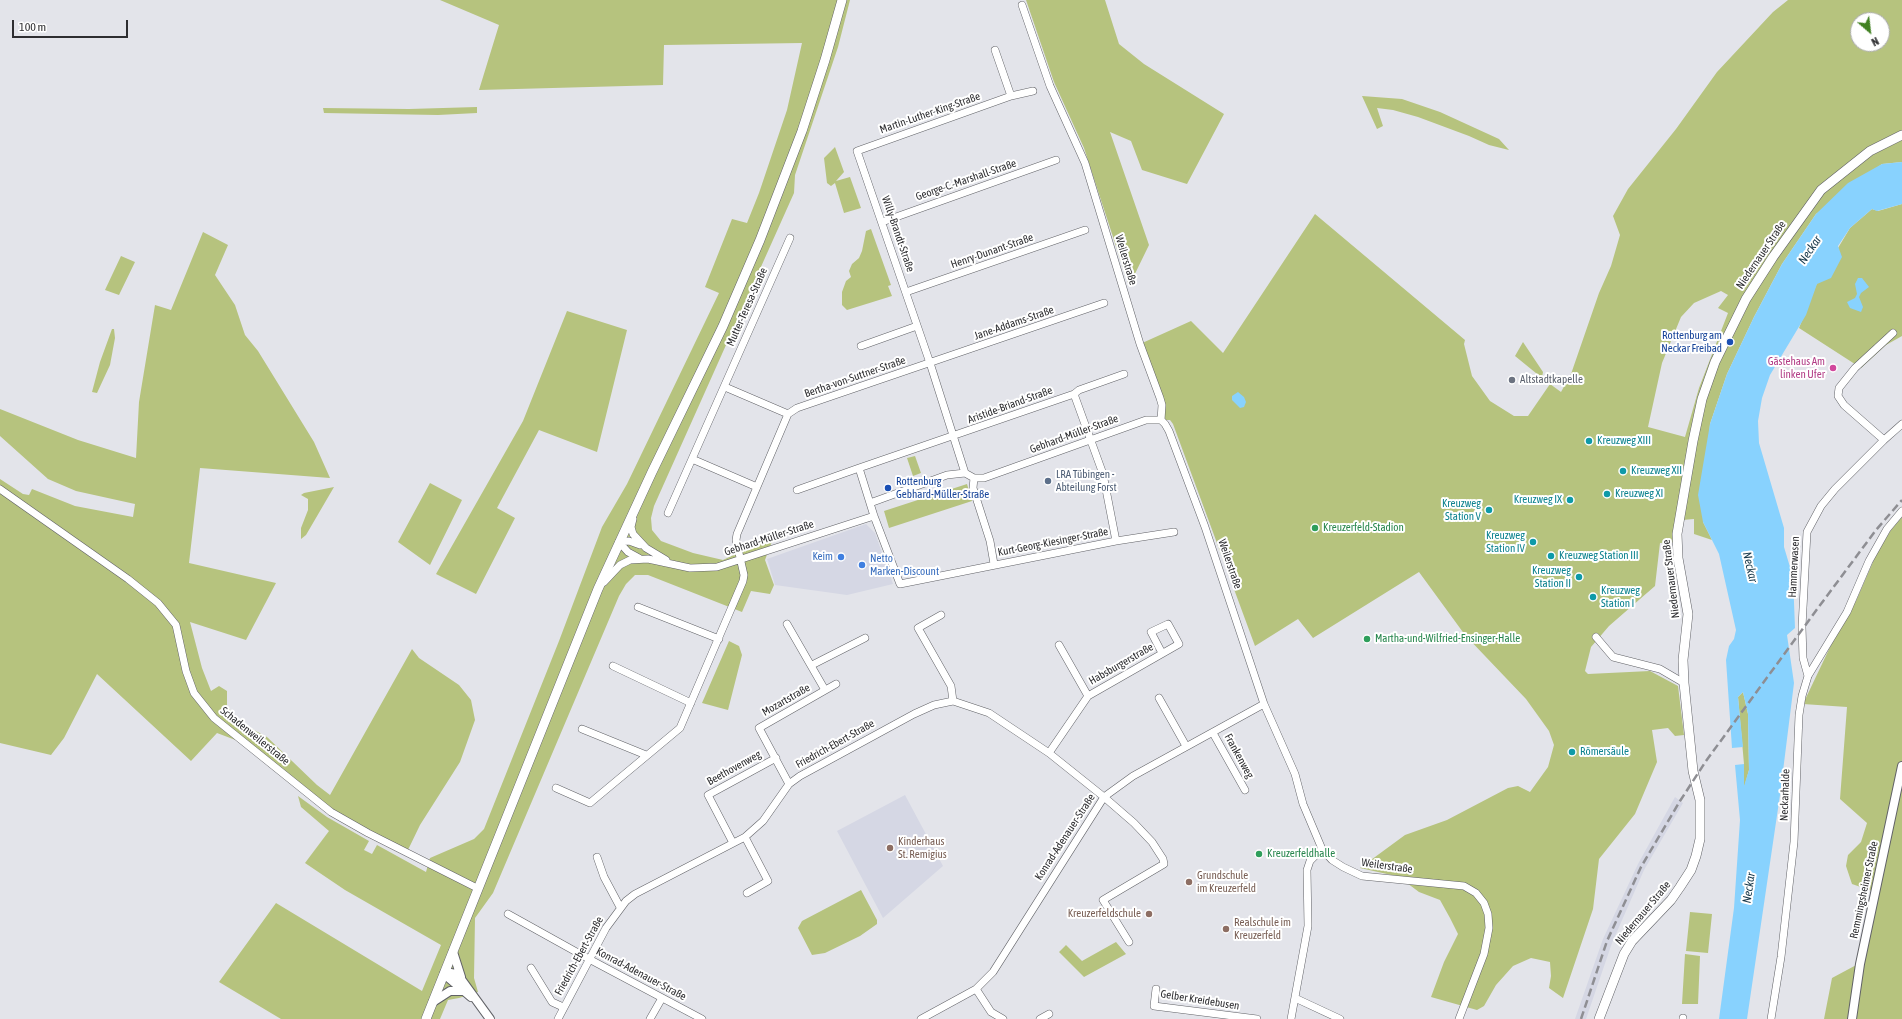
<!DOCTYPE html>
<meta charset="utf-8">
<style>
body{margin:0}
#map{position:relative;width:1902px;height:1019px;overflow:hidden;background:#e3e4ea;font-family:"Asap Condensed",sans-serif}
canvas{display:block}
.north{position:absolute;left:1850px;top:12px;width:40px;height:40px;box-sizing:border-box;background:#fff;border:1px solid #ababad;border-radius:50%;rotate:152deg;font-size:11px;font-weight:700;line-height:16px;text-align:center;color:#2e2e31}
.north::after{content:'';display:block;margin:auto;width:14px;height:18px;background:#418122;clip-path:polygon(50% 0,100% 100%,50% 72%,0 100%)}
.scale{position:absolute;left:12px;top:20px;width:116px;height:18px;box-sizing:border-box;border:2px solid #2e2e31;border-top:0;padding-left:5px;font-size:12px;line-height:14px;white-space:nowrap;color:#2e2e31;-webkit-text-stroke:3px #fff;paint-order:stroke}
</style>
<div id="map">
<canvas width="1902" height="1019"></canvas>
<div class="north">N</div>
<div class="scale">100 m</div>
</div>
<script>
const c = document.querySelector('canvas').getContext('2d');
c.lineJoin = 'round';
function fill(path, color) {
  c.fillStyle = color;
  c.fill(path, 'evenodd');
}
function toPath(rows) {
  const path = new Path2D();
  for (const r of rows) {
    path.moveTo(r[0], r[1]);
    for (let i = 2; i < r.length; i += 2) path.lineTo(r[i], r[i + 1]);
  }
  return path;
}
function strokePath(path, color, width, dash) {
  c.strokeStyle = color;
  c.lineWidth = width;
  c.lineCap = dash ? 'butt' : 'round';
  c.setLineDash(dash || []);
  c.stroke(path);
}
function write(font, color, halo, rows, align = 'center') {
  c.font = font + ' "Asap Condensed",sans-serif';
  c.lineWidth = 4;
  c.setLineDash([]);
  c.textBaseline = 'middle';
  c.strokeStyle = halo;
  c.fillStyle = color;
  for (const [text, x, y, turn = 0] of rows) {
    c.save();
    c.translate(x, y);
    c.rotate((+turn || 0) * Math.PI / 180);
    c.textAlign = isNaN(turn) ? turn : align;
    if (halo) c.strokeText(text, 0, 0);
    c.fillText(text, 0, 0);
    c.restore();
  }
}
const built = toPath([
 [866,524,875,533,893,584,847,595,775,585,767,559],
 [905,795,943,866,883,918,837,831],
 [1675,797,1683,803,1644,870,1612,943,1586,1019,1575,1019,1603,939,1638,864]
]);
const green = toPath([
 [440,0,850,0,838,47,795,175,794,193,654,506,651,518,652,530,661,541,693,553,723,560,774,536,765,560,774,585,770,594,751,591,742,612,648,575,635,575,626,584,619,596,493,893,475,918,474,978,478,992,459,998,448,1000,440,1019,281,1019,219,982,276,903,422,991,441,945,345,890,305,863,329,831,301,807,298,796,327,817,369,841,364,850,372,854,377,845,426,872,430,858,474,839,484,829,559,641,602,527,627,484,719,293,705,287,732,219,747,223,759,193,787,110,802,43,664,45,663,85,479,90,499,25],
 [1026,0,1105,0,1119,44,1144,64,1224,114,1187,184,1142,170,1131,141,1110,132,1149,245,1129,286,1084,148,1054,82],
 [1788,0,1902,0,1902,162,1882,164,1816,214,1782,264,1754,317,1727,374,1710,424,1703,522,1712,540,1694,534,1694,519,1682,520,1679,542,1660,543,1655,586,1609,626,1591,647,1585,671,1588,674,1650,671,1678,686,1684,735,1675,736,1668,728,1652,730,1657,762,1635,814,1599,859,1593,909,1563,998,1549,988,1551,976,1550,962,1531,958,1513,966,1496,985,1484,1006,1477,1010,1431,997,1444,962,1458,934,1450,918,1440,900,1419,892,1407,883,1405,878,1360,868,1405,835,1447,820,1508,788,1518,786,1530,792,1548,767,1554,745,1549,731,1526,699,1465,635,1419,572,1313,638,1298,619,1255,646,1173,424,1170,420,1161,420,1162,405,1140,344,1191,321,1223,353,1315,214,1465,340,1464,344,1472,376,1490,401,1514,416,1528,416,1550,384,1561,392,1571,374,1599,293,1611,266,1620,235,1613,216,1628,189,1676,129,1717,72,1773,12],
 [1858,20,1882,20,1882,44,1858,44],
 [1721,291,1728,295,1718,308,1728,313,1699,388,1685,437,1648,427,1662,363,1681,317,1694,303],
 [1362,96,1402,99,1440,112,1499,139,1509,150,1489,145,1469,136,1418,117,1393,110,1377,108,1383,126,1377,129],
 [477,107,477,113,438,115,324,113,323,108,409,109],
 [835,147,844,172,836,181,850,177,861,208,844,213,835,183,831,186,827,183,824,158],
 [1902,204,1902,336,1886,345,1861,368,1799,328,1817,283,1850,228,1872,209,1878,211],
 [871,229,891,285,888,286,892,296,847,310,842,305,842,292,846,281,851,277,849,271,852,264,859,258,862,251,866,231],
 [203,232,228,245,215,275,235,305,245,335,258,351,314,442,330,478,200,468,189,563,276,583,246,640,190,622,202,668,211,691,219,686,227,691,227,706,239,722,267,737,317,785,330,795,412,649,419,658,459,685,471,700,475,720,460,762,420,825,407,852,331,812,246,744,217,733,191,761,97,674,64,738,51,755,0,743,0,479,23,494,29,495,32,489,75,506,133,517,135,504,76,491,48,479,0,436,0,409,78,440,136,458,139,402,155,305,171,310],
 [121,256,135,262,119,295,105,290],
 [567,311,627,330,597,452,539,430,497,508,515,518,476,594,436,574,523,421],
 [112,329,114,329,115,338,110,365,97,393,92,392,100,362],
 [1523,342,1543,372,1542,378,1515,356],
 [915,456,921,473,913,476,907,458],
 [430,483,462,500,430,565,398,542],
 [967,484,972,501,889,528,884,511],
 [334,487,306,535,301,539,301,528,308,510,308,499,301,495,304,493],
 [1902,517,1902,1019,1824,1019,1832,978,1860,963,1875,892,1852,884,1846,866,1848,855,1861,842,1867,823,1840,799,1847,707,1803,704,1832,643,1856,601,1876,555,1891,530],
 [729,641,739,646,742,655,728,710,702,703],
 [1743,692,1748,714,1749,770,1744,788,1744,764,1738,697],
 [861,890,877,920,877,924,860,936,825,953,812,955,798,928,802,921],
 [1690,912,1712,914,1708,953,1686,951],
 [1116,942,1126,954,1084,977,1059,952,1066,945,1082,961],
 [1685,954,1700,956,1698,1004,1682,1004]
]);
const water = toPath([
 [1902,162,1902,204,1877,211,1872,209,1850,228,1838,246,1842,257,1831,278,1817,284,1806,315,1770,375,1762,398,1758,421,1759,443,1784,528,1784,547,1793,577,1795,628,1787,635,1794,683,1780,795,1747,1019,1719,1019,1734,908,1740,820,1735,765,1744,764,1744,786,1749,770,1748,714,1743,692,1738,697,1743,747,1732,748,1726,660,1729,646,1734,639,1736,630,1719,554,1703,522,1698,495,1710,424,1727,374,1754,317,1782,264,1816,214,1848,183,1882,164],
 [1858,278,1862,278,1869,287,1861,293,1859,297,1863,307,1861,312,1850,308,1847,302,1855,298,1857,294,1855,284],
 [1238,392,1244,397,1246,402,1244,407,1240,408,1232,400,1232,396]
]);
const minor = toPath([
 [1022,5,1050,86,1085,163,1140,344,1160,398,1162,405,1161,420],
 [995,50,1011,96],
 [1033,91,1011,96,857,151,930,363,965,473,974,478,984,478,1146,420,1161,420],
 [882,222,1056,160],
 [906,292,1085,230],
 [861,346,917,326],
 [1124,374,1079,390,1074,394,859,468,874,516,900,584,1116,541,1174,532],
 [725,387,788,414],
 [1074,394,1103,474,1116,541],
 [788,414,797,408,1104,303],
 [1161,420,1165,424,1169,431,1205,527,1264,704,1295,774,1303,804,1322,849,1332,860,1343,867,1362,876,1464,886,1476,893,1484,903,1488,914,1489,928,1484,954,1459,1019],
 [1884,440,1844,405,1838,396,1839,388,1855,368,1893,333],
 [692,459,757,487],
 [974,478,973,488,990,541,994,564],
 [0,489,128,579,158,603,176,625,186,671,194,693,214,718,331,812,368,833,477,888],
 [797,490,859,468],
 [870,503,947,475,965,473],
 [668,513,790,238],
 [633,519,631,527,633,534,646,548,666,560],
 [619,542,629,541,640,545],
 [619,542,628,552,639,558],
 [604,582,620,565,630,560,648,559,690,568,717,567,874,516],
 [638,607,719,639],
 [941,615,918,628,951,686,953,701],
 [787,624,825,690],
 [1596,637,1613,657,1660,669,1684,683],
 [1059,645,1088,696],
 [812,665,865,638],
 [613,666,691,703],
 [1808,676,1803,658,1802,627,1807,532,1821,506,1835,489,1884,440,1902,424],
 [1159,698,1186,746],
 [582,729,646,755],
 [1213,733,1245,790],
 [1049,753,1088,696,1179,644,1168,624,1151,632,1162,653],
 [789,784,759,728,836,684],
 [556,788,590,803,680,728,743,581,744,575,736,540,737,534,788,414],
 [745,837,768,881,747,893],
 [733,843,708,795,776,758],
 [597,857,604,877,620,907],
 [508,914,589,959,702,1019],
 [531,968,552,1002,563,1007],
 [976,989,991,1012,1003,1019],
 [1156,989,1154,1006,1257,1019],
 [1295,998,1340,1019],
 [558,1019,606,928,626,901,635,894,745,837,763,821,789,784,800,776,914,714,934,705,953,701,989,713,1049,753,1104,797,1134,823,1152,842,1163,859,1164,864,1103,900,1129,942],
 [650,1019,662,998],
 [921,1019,976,989,993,972,1104,797,1133,776,1264,704],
 [1040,1019,1049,1014],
 [1291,1019,1308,926,1307,870,1310,861,1322,849],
 [1683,1019,1683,1018],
 [1771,1019,1781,957,1794,842,1799,715,1802,696,1808,676,1847,612,1869,561,1887,529,1902,511]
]);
const tertiary = toPath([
 [453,952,461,977],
 [445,972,456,974,461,979,490,1019],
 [444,974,471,997],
 [433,1002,450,991,463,991],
 [1852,1019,1860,964,1902,766]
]);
const secondary = toPath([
 [426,1019,598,589,652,472,723,326,760,240,802,131,825,60,842,0],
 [1599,1019,1624,954,1632,941,1671,900,1680,887,1691,870,1696,856,1700,839,1700,800,1693,771,1684,683,1683,660,1688,614,1678,558,1677,534,1693,441,1702,399,1715,362,1746,299,1773,257,1821,190,1870,151,1902,135]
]);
const rail = toPath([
 [1581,1019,1607,941,1641,867,1680,801,1706,761,1815,612,1876,530,1902,500]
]);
const markers = [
 [1730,342,4,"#1a4fb4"],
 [1833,368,4,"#d1479c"],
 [1512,380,4,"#6b7280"],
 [1589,441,4,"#0f9aa8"],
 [1623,471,4,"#0f9aa8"],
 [1048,481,4,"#5c6f8a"],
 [888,488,4,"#1a4fb4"],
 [1607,494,4,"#0f9aa8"],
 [1570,500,4,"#0f9aa8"],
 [1489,510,4,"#0f9aa8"],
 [1315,528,4,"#2e9e5b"],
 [1533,542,4,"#0f9aa8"],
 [1551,556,4,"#0f9aa8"],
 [841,557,4,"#3f7fe0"],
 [862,565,4,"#3f7fe0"],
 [1579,577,4,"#0f9aa8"],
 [1593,597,4,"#0f9aa8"],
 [1367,639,4,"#2e9e5b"],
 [1572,752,4,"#0f9aa8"],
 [890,848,4,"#8d6e63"],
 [1259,854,4,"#2e9e5b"],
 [1189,882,4,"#8d6e63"],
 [1149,914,4,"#8d6e63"],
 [1226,929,4,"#8d6e63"]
];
const streetNames = [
 ["Martin-Luther-King-Straße",930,113,-19],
 ["George-C.-Marshall-Straße",966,180,-19],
 ["Willy-Brandt-Straße",898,234,71],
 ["Henry-Dunant-Straße",992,251,-19],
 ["Niedernauer Straße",1761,255,-56],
 ["Weilerstraße",1126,260,73],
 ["Mutter-Teresa-Straße",747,307,-66],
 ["Jane-Addams-Straße",1014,323,-19],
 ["Bertha-von-Suttner-Straße",855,377,-19],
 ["Aristide-Briand-Straße",1010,405,-20],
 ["Gebhard-Müller-Straße",1074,434,-20],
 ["Gebhard-Müller-Straße",769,538,-18],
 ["Kurt-Georg-Kiesinger-Straße",1053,542,-11],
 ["Weilerstraße",1230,564,71],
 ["Hammerwasen",1794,567,-87],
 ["Niedernauer Straße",1671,579,-97],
 ["Habsburgerstraße",1121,664,-30],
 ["Mozartstraße",786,700,-30],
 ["Schadenweilerstraße",255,736,39],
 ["Friedrich-Ebert-Straße",835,744,-29],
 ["Frankenweg",1239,756,61],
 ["Beethovenweg",734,768,-29],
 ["Neckarhalde",1785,795,-88],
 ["Konrad-Adenauer-Straße",1065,837,-57],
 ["Weilerstraße",1387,866,8],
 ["Remmingsheimer Straße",1864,890,-78],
 ["Niedernauer Straße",1643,913,-50],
 ["Friedrich-Ebert-Straße",579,956,-61],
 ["Konrad-Adenauer-Straße",641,974,28],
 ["Gelber Kreidebusen",1200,1000,9]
];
const transitNames = [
 ["Rottenburg am",1722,336],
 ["Neckar Freibad",1722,349],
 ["Rottenburg",896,482,"left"],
 ["Gebhard-Müller-Straße",896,495,"left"]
];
const hotelNames = [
 ["Gästehaus Am",1825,362],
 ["linken Ufer",1825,375]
];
const worshipNames = [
 ["Altstadtkapelle",1520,380]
];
const cultureNames = [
 ["Kreuzweg XIII",1597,441],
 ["Kreuzweg XII",1631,471],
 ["Kreuzweg XI",1615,494],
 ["Kreuzweg IX",1562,500,"right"],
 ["Kreuzweg",1481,504,"right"],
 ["Station V",1481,517,"right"],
 ["Kreuzweg",1525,536,"right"],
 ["Station IV",1525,549,"right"],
 ["Kreuzweg Station III",1559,556],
 ["Kreuzweg",1571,571,"right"],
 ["Station II",1571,584,"right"],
 ["Kreuzweg",1601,591],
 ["Station I",1601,604],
 ["Römersäule",1580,752]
];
const serviceNames = [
 ["LRA Tübingen -",1056,475],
 ["Abteilung Forst",1056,488]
];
const leisureNames = [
 ["Kreuzerfeld-Stadion",1323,528],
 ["Martha-und-Wilfried-Ensinger-Halle",1375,639],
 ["Kreuzerfeldhalle",1267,854]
];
const shopNames = [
 ["Keim",833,557],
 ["Netto",870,559,"left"],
 ["Marken-Discount",870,572,"left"]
];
const educationNames = [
 ["Kinderhaus",898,842],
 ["St. Remigius",898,855],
 ["Grundschule",1197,876],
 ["im Kreuzerfeld",1197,889],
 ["Kreuzerfeldschule",1141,914,"right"],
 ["Realschule im",1234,923],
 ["Kreuzerfeld",1234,936]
];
const waterNames = [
 ["Neckar",1810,250,-56],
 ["Neckar",1750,567,77],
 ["Neckar",1749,888,-82]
];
fill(built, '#d5d7e4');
fill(green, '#b6c37e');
fill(water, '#88d2fe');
strokePath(minor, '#616267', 8);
strokePath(tertiary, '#616267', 10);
strokePath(secondary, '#616267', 10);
strokePath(minor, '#fff', 7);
strokePath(tertiary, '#fff', 8);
strokePath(secondary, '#fff', 9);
strokePath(rail, '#8e8e93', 2.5, [8, 4]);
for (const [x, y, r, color] of markers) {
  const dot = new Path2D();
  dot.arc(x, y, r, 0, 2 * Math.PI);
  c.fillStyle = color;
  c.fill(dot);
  strokePath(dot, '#fff', 1.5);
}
write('11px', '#2e2e31', '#fff', streetNames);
write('11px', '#164399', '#fff', transitNames, 'right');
write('11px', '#b23c85', '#fff', hotelNames, 'right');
write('11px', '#5b616d', '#fff', worshipNames, 'left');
write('11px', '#0d838f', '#fff', cultureNames, 'left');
write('11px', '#4e5e75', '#fff', serviceNames, 'left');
write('11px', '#27864d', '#fff', leisureNames, 'left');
write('11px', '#366cbe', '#fff', shopNames, 'right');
write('11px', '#785e54', '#fff', educationNames, 'left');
write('italic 12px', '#163749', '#fff', waterNames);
</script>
